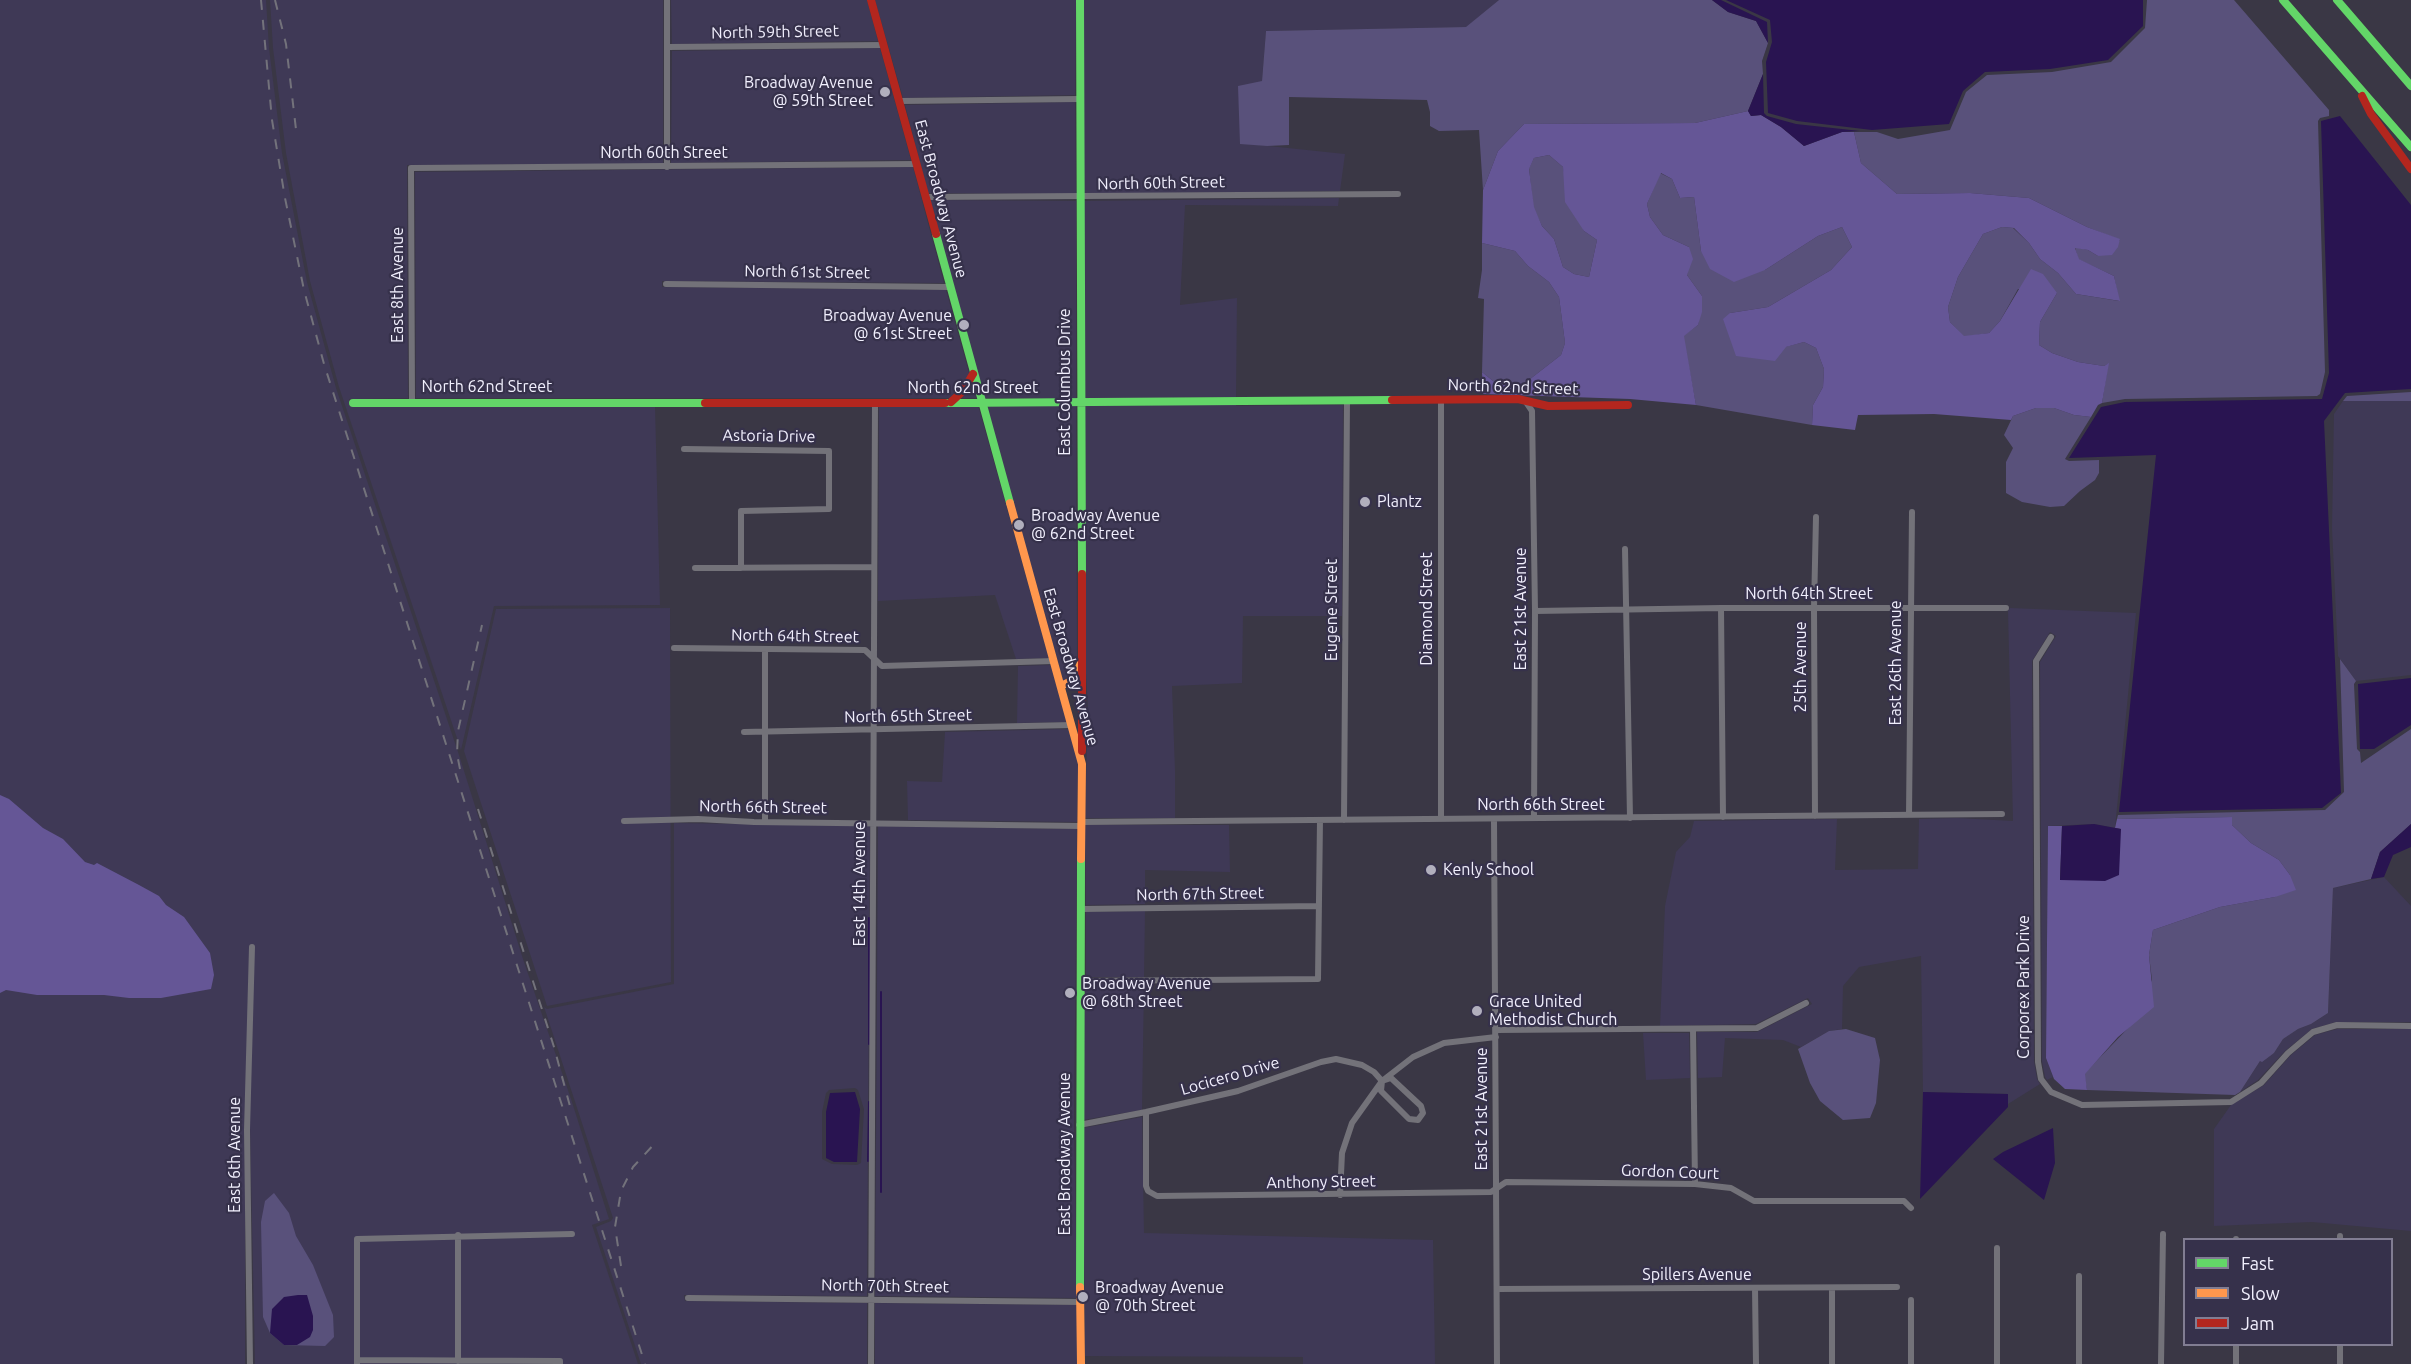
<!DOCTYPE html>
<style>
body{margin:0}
#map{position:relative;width:2411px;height:1364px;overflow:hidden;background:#3a3745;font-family:Ubuntu,sans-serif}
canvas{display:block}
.legend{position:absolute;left:2183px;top:1238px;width:210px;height:108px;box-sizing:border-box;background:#36314b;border:2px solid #817d92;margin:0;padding:8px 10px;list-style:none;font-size:18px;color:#f1effd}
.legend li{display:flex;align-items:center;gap:12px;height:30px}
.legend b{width:30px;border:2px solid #817d92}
</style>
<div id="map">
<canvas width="2411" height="1364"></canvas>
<ul class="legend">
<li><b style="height:8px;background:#63d668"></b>Fast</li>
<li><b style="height:8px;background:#ff974d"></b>Slow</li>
<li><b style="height:8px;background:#b3261e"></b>Jam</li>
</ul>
</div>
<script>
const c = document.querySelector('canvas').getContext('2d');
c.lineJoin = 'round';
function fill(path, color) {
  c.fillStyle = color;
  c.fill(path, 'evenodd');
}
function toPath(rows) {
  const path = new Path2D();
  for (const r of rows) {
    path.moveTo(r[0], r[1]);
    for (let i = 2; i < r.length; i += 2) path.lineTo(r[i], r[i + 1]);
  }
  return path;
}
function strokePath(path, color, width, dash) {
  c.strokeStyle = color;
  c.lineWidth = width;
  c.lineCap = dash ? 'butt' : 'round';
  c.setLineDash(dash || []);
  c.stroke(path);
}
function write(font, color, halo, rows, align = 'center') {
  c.font = font + ' Ubuntu,sans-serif';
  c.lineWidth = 4.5;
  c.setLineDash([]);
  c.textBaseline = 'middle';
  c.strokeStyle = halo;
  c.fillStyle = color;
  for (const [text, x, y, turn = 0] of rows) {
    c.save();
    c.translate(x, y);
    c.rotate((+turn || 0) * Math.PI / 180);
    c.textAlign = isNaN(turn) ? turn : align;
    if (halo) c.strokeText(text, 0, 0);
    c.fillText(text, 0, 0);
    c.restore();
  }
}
const built = toPath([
 [0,0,266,0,269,48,282,153,307,282,336,388,459,755,523,959,571,1099,609,1219,592,1225,638,1364,255,1364,248,1033,245,1192,245,1364,0,1364],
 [270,0,663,0,663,164,407,165,408,398,349,399,349,406,655,406,660,605,494,606,461,750,339,387,310,281,286,153,273,48],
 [671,0,867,0,878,41,672,44],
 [875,0,1076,0,1075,95,903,98],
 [1084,0,1499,0,1467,27,1266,31,1262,81,1240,143,1345,154,1340,191,1084,194],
 [880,48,911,160,671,163,672,51],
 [1075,102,1076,194,928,193,905,105],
 [913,167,944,283,662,281,662,287,946,290,976,398,416,398,415,172],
 [1339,198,1338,206,1185,205,1180,305,1237,298,1236,397,1084,399,1084,201],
 [930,200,1076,201,1076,399,984,398],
 [2343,401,2411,401,2411,675,2356,681,2338,656,2332,528,2334,414],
 [1236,404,1236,406,1343,405,1342,616,1243,616,1242,683,1172,686,1175,771,1175,818,1085,818,1088,708,1085,657,1084,406],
 [978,405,1049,658,1016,659,995,595,878,601,879,407],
 [986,405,1076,406,1077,660,1070,678,1063,681],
 [670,608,671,982,547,1006,464,751,496,609],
 [2010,608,2136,613,2115,828,2094,824,2048,826,2046,1058,2053,1077,2047,1080,2045,1077,2042,1061,2040,662,2056,636,2050,632,2032,661,2034,1061,2037,1079,2040,1084,2008,1104,2007,1094,1923,1092,1921,956,1859,967,1843,986,1842,1029,1829,1031,1801,1047,1783,1040,1725,1038,1722,1077,1698,1078,1697,1032,1757,1032,1812,1004,1808,998,1756,1024,1660,1026,1665,906,1676,852,1690,837,1694,821,1837,819,1835,870,1918,869,1919,819,1957,818,2013,821,2008,611],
 [1051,665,1067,722,1017,723,1018,666],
 [1069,729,1078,764,1077,822,908,820,907,781,942,782,945,732],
 [674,823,870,826,867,1296,684,1295,685,1301,867,1303,867,1364,641,1364,596,1227,611,1221,613,1218,485,826,544,1007,547,1009,674,984],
 [855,1088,858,1090,864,1109,861,1163,857,1165,832,1164,822,1159,822,1112,826,1093,829,1090],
 [1085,825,1229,825,1230,872,1145,870,1145,904,1086,905],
 [878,826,1077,829,1074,1122,1077,1298,875,1296],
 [2384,877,2411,906,2411,1022,2336,1022,2312,1029,2285,1051,2258,1080,2240,1092,2260,1061,2274,1053,2283,1039,2298,1029,2311,1024,2328,1013,2333,888],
 [1145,911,1144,977,1086,977,1086,912],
 [1085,984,1144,984,1142,1110,1083,1120],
 [2337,1029,2411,1029,2411,1231,2312,1222,2214,1226,2214,1129,2231,1105,2264,1085,2291,1055,2315,1035],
 [1643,1033,1689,1033,1690,1078,1646,1080],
 [1142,1117,1144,1233,1433,1240,1435,1364,1303,1364,1303,1357,1085,1356,1083,1128],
 [875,1303,1077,1305,1077,1364,875,1364]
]);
const green = toPath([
 [1499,0,1712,0,1728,12,1756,21,1768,43,1762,61,1763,74,1748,111,1695,123,1524,124,1498,151,1483,190,1479,130,1439,131,1430,126,1430,112,1427,100,1289,97,1289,145,1267,146,1240,144,1238,86,1262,81,1266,31,1466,27],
 [2147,0,2234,0,2329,110,2329,116,2320,118,2318,121,2325,372,2320,394,2317,396,2125,399,2102,403,2108,364,2104,366,2078,362,2052,353,2039,345,2040,322,2057,293,2018,289,2000,321,1989,333,1964,337,1950,322,1948,307,1958,277,1983,234,2002,227,2013,228,2029,243,2040,259,2058,273,2076,294,2119,301,2114,276,2078,259,2075,247,2088,250,2098,256,2120,240,2087,227,2029,198,1970,193,1897,194,1861,163,1854,132,1877,132,1898,139,1950,130,1966,92,1987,75,2052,72,2111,62,2145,28],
 [1549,155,1563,167,1565,177,1584,231,1597,240,1589,277,1574,274,1563,267,1554,239,1542,226,1533,207,1529,168,1534,158],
 [1660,173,1672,179,1680,198,1694,197,1701,251,1765,270,1818,236,1842,227,1852,247,1831,270,1768,307,1730,313,1785,347,1804,342,1816,348,1824,369,1823,387,1813,405,1812,425,1696,405,1683,336,1698,325,1702,296,1687,275,1689,247,1663,235,1650,217,1647,204],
 [1482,243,1515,251,1528,266,1549,282,1559,297,1565,343,1561,355,1525,383,1498,385,1482,372,1484,299,1478,298,1482,270],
 [2411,392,2411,401,2343,401,2347,396],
 [2036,408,2054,408,2074,415,2091,417,2065,459,2069,461,2099,460,2099,473,2095,480,2080,491,2064,506,2050,507,2022,502,2006,493,2006,462,2013,448,2004,435,2013,416],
 [2340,659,2356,681,2354,684,2357,749,2360,752,2361,763,2411,729,2411,824,2380,852,2371,879,2333,888,2328,1013,2311,1024,2298,1029,2283,1039,2274,1053,2262,1062,2260,1061,2240,1092,2235,1095,2087,1090,2084,1074,2134,1022,2152,980,2149,955,2153,930,2220,907,2275,897,2290,875,2279,860,2251,843,2232,825,2232,817,2117,819,2118,815,2325,810,2344,792],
 [1846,1029,1875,1038,1880,1060,1876,1103,1870,1118,1843,1120,1820,1101,1810,1083,1798,1049,1829,1031],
 [274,1193,289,1213,296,1236,313,1265,333,1315,334,1337,325,1346,284,1345,270,1333,263,1317,261,1222,265,1201]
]);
const forest = toPath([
 [1748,111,1751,116,1761,115,1781,127,1804,146,1842,132,1854,132,1861,163,1897,194,1970,193,2029,198,2087,227,2120,239,2118,247,2112,255,2098,256,2088,250,2075,248,2079,259,2114,276,2120,301,2076,294,2058,273,2040,259,2029,243,2014,228,2002,227,1983,234,1958,277,1948,307,1950,322,1964,336,1989,333,2000,321,2031,269,2043,274,2057,293,2040,322,2039,345,2052,353,2078,362,2104,366,2109,363,2102,403,2098,405,2091,417,2074,415,2054,408,2036,408,2013,416,2011,420,1934,414,1858,415,1855,430,1812,425,1813,405,1823,387,1824,369,1816,348,1804,342,1786,347,1775,361,1736,356,1723,319,1730,313,1768,307,1831,270,1852,247,1842,227,1818,236,1765,270,1734,282,1710,269,1701,251,1694,197,1680,198,1672,179,1661,173,1647,204,1650,217,1663,235,1689,247,1693,259,1687,275,1702,296,1702,312,1698,325,1684,336,1696,405,1630,399,1483,394,1482,372,1498,385,1525,383,1561,355,1565,343,1559,297,1549,282,1528,266,1515,251,1482,243,1483,190,1498,151,1524,124,1695,123],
 [1549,155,1563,167,1565,202,1584,231,1597,240,1589,277,1574,274,1563,267,1554,239,1542,226,1534,207,1529,169,1534,158],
 [0,795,9,799,43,828,63,839,85,862,94,865,97,863,139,885,159,896,166,905,184,917,210,953,214,975,211,989,161,998,129,998,104,995,37,995,6,990,0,993],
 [2232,817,2232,825,2251,843,2279,860,2290,875,2296,890,2275,897,2220,907,2153,930,2149,955,2154,1007,2118,1037,2085,1074,2087,1090,2065,1089,2054,1079,2046,1058,2048,826,2062,826,2060,880,2121,829,2115,828,2117,819]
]);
const water = toPath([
 [1712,0,1721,0,1767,22,1768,43,1756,21,1728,12],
 [1726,0,2143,0,2143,26,2108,60,2050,69,1985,72,1963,91,1949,124,1872,130,1797,121,1768,113,1766,62,1772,42,1770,20],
 [1763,74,1764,113,1767,116,1796,124,1860,131,1842,132,1804,146,1781,127,1761,115,1751,116,1748,111],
 [2340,116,2411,205,2411,389,2345,393,2324,421,2341,793,2322,808,2119,812,2156,455,2069,458,2101,407,2125,402,2322,399,2329,373,2321,121],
 [2411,678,2411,725,2374,749,2360,749,2358,684],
 [2094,824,2121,829,2119,875,2105,881,2060,880,2062,826],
 [2411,824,2411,847,2393,855,2384,877,2371,879,2380,852],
 [855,1092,860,1109,857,1162,834,1162,826,1158,826,1112,830,1093],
 [1923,1092,2008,1094,2008,1107,1920,1199],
 [2053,1128,2055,1163,2044,1200,1993,1159,2003,1152],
 [298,1295,307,1295,313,1316,313,1330,310,1337,297,1345,284,1345,270,1333,272,1309,284,1297]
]);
const stream = toPath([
 [881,992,881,1192],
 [869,1044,869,918],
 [868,1161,869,1102]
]);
const street = toPath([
 [667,0,667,167],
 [668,47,883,45],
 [900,101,1079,99],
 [925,197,1398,194],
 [666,284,949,287],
 [412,402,411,168,916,164],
 [1526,402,1532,411,1535,611,1534,818],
 [684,449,829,451,829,509,741,511,741,568],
 [1625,549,1630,818],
 [695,568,874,567],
 [1721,608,1723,817],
 [1535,611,1721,608,2006,608],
 [2051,637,2036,661,2038,1062,2041,1079,2051,1092,2082,1105,2231,1102,2261,1083,2288,1053,2313,1032,2337,1025,2411,1026],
 [674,648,865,650,882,666,1054,661],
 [765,649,765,822],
 [744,732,1072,725],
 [1909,815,1912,512],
 [1815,816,1814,608,1816,517],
 [1441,819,1441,399],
 [1494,819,1497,1364],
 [1344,820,1347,400],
 [624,821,698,819,754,822,1081,826],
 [1081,822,2002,814],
 [1082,909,1319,906],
 [1082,981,1318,979,1320,820],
 [1693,1029,1695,1184],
 [1496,1030,1757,1028,1806,1003],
 [1146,1112,1146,1186,1148,1191,1157,1196,1491,1192,1506,1182,1695,1184,1731,1188,1754,1201,1904,1201,1911,1208],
 [1079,1125,1146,1112,1238,1091,1321,1062,1336,1059,1362,1065,1374,1072,1382,1081,1391,1078,1421,1106,1423,1113,1418,1120,1409,1119,1381,1091,1382,1081],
 [1340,1195,1342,1153,1352,1123,1382,1081,1413,1057,1444,1043,1496,1037],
 [458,1235,458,1361],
 [2340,1236,2340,1240],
 [2236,1239,2236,1240],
 [1755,1288,1756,1364],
 [1832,1288,1832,1364],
 [1497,1289,1897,1287],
 [688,1298,1081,1302],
 [1911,1300,1911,1364],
 [2236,1344,2236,1364],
 [2340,1344,2340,1364],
 [357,1360,560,1361,560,1364],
 [250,1364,247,1130,252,947],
 [357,1364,357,1239,572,1234],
 [871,1364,875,403],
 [1997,1364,1997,1248],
 [2079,1364,2079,1276],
 [2161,1364,2163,1234]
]);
const fast = toPath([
 [1080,0,1082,574],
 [2283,0,2411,147],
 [2337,0,2411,86],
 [936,234,1010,503],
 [353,403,705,403],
 [945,403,1392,400],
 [1080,1287,1081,859]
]);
const slow = toPath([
 [1010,503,1082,764,1081,859],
 [1061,686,1073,680,1081,663],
 [1080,1287,1081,1364]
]);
const jam = toPath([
 [871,0,936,234],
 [2362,96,2371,114,2411,169],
 [1392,400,1518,399,1548,406,1628,405],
 [951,402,963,391,973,374],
 [705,403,945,403],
 [1082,574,1082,751]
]);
const rail = toPath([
 [261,0,272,120,285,198,304,290,324,364,645,1364],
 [275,0,286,44,297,138],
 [460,769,457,754,458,731,482,625],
 [478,809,554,1047,571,1110],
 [621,1266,615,1227,621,1191,633,1167,657,1141]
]);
const markers = [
 [885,92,6,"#b1afbd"],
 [964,325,6,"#b1afbd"],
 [1365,502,6,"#b1afbd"],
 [1019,525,6,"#b1afbd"],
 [1431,870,6,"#b1afbd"],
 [1070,993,6,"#b1afbd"],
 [1477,1011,6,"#b1afbd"],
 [1083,1297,6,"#b1afbd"]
];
const streetNames = [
 ["North 59th Street",775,32,-1],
 ["North 60th Street",664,153],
 ["North 60th Street",1161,183,-1],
 ["East Broadway Avenue",941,199,75],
 ["North 61st Street",807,272,1],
 ["East 8th Avenue",398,285,-90],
 ["East Columbus Drive",1065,382,-90],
 ["North 62nd Street",487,387],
 ["North 62nd Street",1513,387,2],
 ["North 62nd Street",973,388],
 ["Astoria Drive",769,436,1],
 ["North 64th Street",1809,594],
 ["Diamond Street",1427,609,-90],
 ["East 21st Avenue",1521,609,-90],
 ["Eugene Street",1332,610,-90],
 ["North 64th Street",795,636,1],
 ["East 26th Avenue",1896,663,-90],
 ["East Broadway Avenue",1071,667,74],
 ["25th Avenue",1801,667,-90],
 ["North 65th Street",908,716,-1],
 ["North 66th Street",1541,805],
 ["North 66th Street",763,807,1],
 ["East 14th Avenue",860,884,-90],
 ["North 67th Street",1200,894,-1],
 ["Corporex Park Drive",2024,987,-90],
 ["Locicero Drive",1230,1076,-16],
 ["East 21st Avenue",1482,1109,-90],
 ["East Broadway Avenue",1065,1154,-90],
 ["East 6th Avenue",235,1155,-90],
 ["Gordon Court",1670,1172,2],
 ["Anthony Street",1321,1182,-1],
 ["Spillers Avenue",1697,1275],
 ["North 70th Street",885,1286,1]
];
const poiNames = [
 ["Broadway Avenue",873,83,"right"],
 ["@ 59th Street",873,101,"right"],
 ["Broadway Avenue",952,316,"right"],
 ["@ 61st Street",952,334,"right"],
 ["Plantz",1377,502],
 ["Broadway Avenue",1031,516],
 ["@ 62nd Street",1031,534],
 ["Kenly School",1443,870],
 ["Broadway Avenue",1082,984],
 ["@ 68th Street",1082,1002],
 ["Grace United",1489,1002],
 ["Methodist Church",1489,1020],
 ["Broadway Avenue",1095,1288],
 ["@ 70th Street",1095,1306]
];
fill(built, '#3f3956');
fill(green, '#59517b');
fill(forest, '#655696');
fill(water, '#291451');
strokePath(stream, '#291451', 2);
strokePath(street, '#737279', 6);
strokePath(fast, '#63d668', 8);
strokePath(slow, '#ff974d', 8);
strokePath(jam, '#b3261e', 8);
strokePath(rail, '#73727b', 2, [10, 10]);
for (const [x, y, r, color] of markers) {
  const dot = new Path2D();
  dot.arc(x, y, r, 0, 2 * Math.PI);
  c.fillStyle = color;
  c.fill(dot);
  strokePath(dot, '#36314b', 2);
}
write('16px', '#f1effd', '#36314b', streetNames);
write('16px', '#f1effd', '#36314b', poiNames, 'left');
</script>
